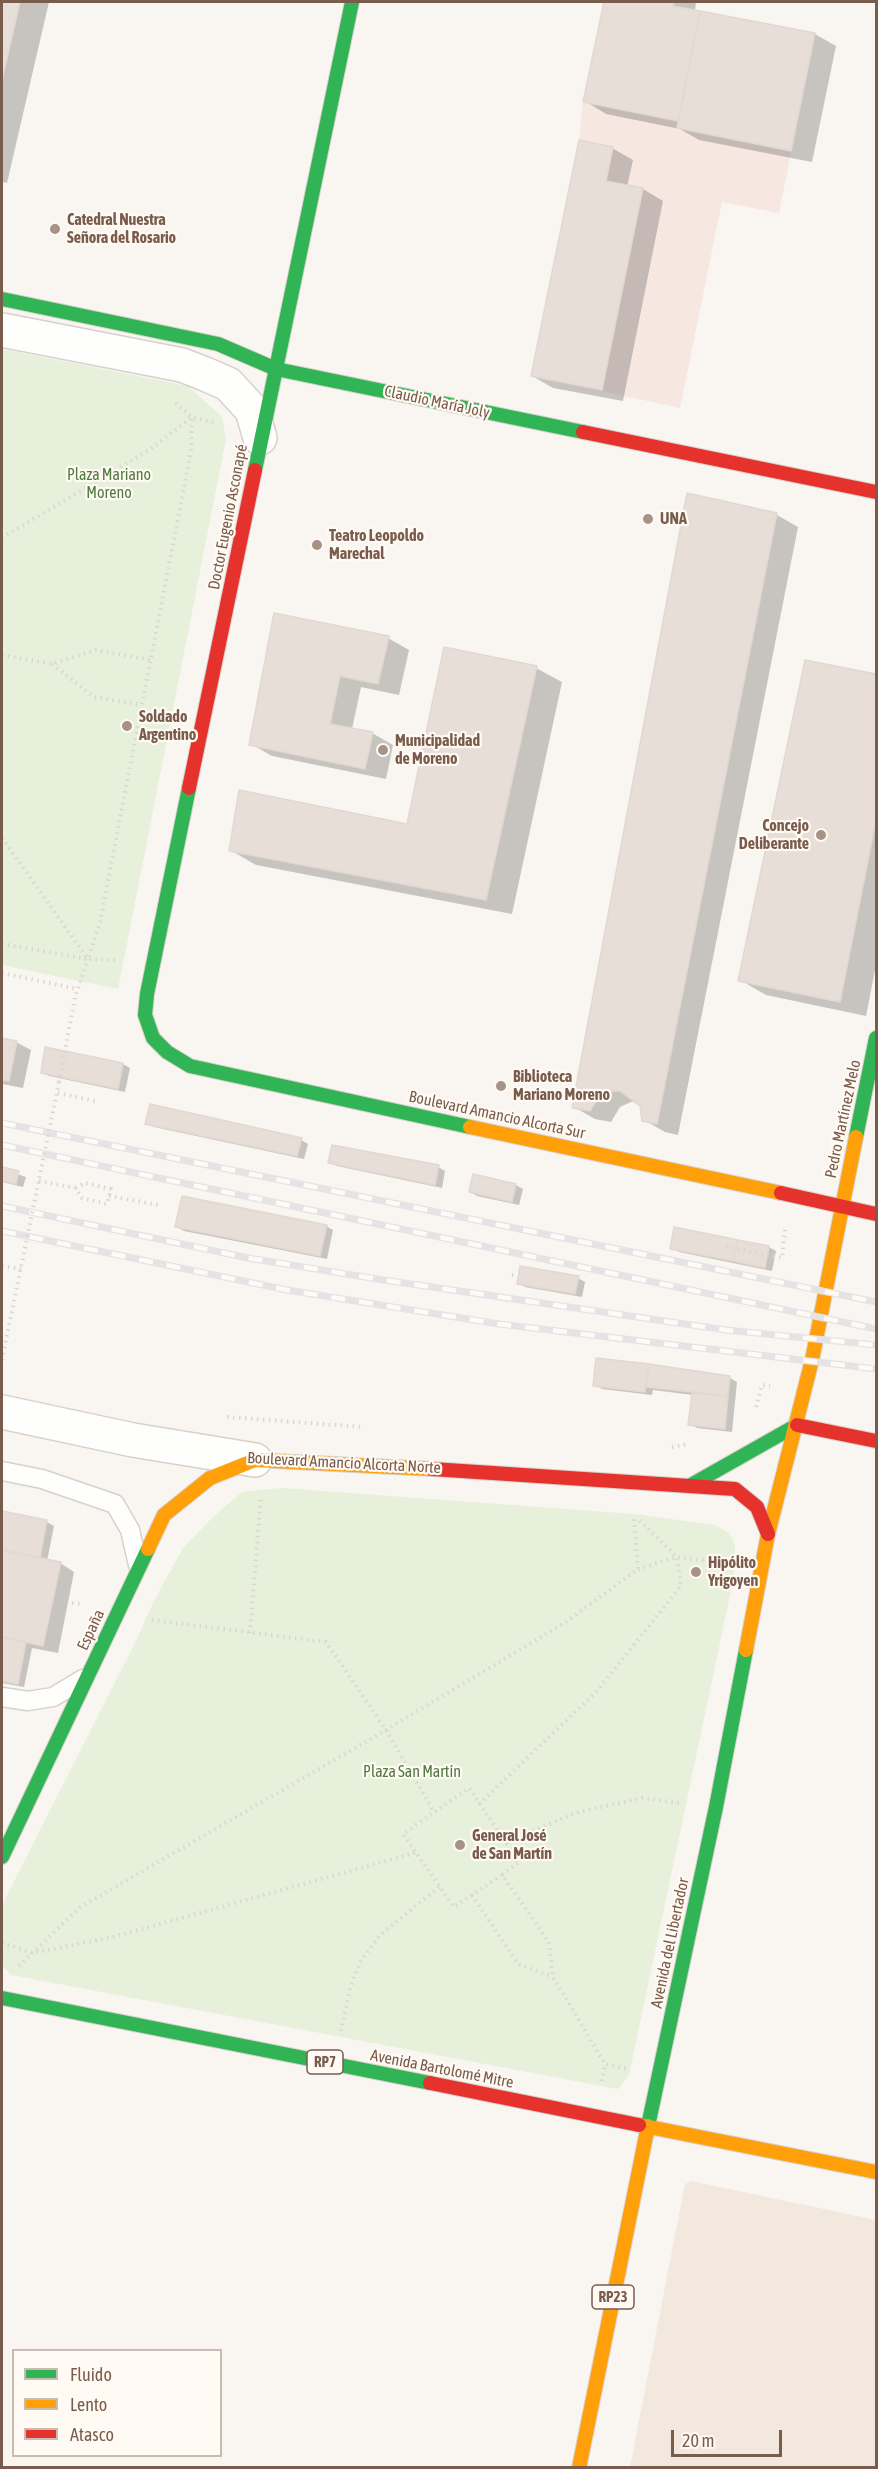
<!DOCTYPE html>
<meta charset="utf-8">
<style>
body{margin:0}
#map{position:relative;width:878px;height:2469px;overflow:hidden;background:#f9f5f0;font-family:"Asap Condensed",sans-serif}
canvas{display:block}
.frame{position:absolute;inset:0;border:3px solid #7a5c4d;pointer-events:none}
.legend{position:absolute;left:12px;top:2349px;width:210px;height:108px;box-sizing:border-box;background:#fffaf3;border:2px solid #cabbb1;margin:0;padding:8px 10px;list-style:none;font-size:18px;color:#7a5c4d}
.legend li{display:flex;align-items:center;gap:12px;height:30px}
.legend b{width:30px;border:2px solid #cabbb1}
.scale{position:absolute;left:671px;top:2430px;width:111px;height:27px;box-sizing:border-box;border:3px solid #7a5c4d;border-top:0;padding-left:8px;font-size:18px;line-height:21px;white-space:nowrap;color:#7a5c4d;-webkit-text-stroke:4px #fffaf3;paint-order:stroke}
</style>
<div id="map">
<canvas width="878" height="2469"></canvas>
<div class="frame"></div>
<ul class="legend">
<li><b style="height:8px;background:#30b455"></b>Fluido</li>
<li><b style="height:8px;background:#ff9f0a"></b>Lento</li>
<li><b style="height:8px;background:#e5322d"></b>Atasco</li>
</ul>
<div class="scale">20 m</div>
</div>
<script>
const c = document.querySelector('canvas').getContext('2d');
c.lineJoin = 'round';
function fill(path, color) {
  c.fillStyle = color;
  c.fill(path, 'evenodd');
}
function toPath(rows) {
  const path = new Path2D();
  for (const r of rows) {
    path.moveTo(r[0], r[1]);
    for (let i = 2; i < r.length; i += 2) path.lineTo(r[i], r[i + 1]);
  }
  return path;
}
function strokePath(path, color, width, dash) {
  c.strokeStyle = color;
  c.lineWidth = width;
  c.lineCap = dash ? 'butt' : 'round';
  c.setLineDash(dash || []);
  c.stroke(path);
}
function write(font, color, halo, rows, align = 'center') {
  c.font = font + ' "Asap Condensed",sans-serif';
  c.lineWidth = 4.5;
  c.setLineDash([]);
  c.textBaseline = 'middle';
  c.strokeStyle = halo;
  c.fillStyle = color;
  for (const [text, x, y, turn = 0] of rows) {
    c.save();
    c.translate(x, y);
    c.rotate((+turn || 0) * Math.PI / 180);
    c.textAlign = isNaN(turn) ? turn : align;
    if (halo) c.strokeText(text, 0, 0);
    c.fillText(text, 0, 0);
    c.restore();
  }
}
const residential = toPath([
 [691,2181,876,2220,876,2467,630,2467,685,2184]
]);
const commercial = toPath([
 [604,2,674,2,673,6,815,33,779,213,722,202,680,408,531,376,579,140,583,102]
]);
const green = toPath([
 [2,349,188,386,222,417,226,439,118,989,2,965],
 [282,1488,634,1514,715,1525,729,1533,735,1545,735,1564,730,1595,629,2075,618,2089,11,1975,2,1965,2,1905,134,1645,155,1599,183,1548,212,1518,242,1492]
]);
const shadow = toPath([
 [2,2,49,2,7,183,2,182],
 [605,2,696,2,695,11,815,34,836,46,812,162,699,140,680,129,606,114,585,101],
 [612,148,633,160,627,187,643,189,663,201,623,401,553,388,532,376],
 [688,495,777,515,798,527,678,1135,665,1132,644,1120,641,1105,637,1102,631,1102,620,1107,611,1122,595,1119,574,1107],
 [388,638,409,650,399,695,361,687,352,729,372,733,393,745,386,779,272,756,251,744],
 [806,661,876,676,876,965,866,1016,766,995,740,980],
 [536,668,562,682,512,914,256,865,230,850,408,826],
 [2,1039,16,1042,31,1050,23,1088,2,1084],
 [123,1064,130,1068,125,1092,49,1076,42,1072],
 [147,1123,301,1140,308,1144,304,1159,154,1127],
 [330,1162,438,1167,445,1171,442,1188,337,1166],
 [2,1169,26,1177,23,1187,2,1182],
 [516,1185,523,1189,519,1205,477,1196,471,1192],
 [326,1226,333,1230,327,1259,184,1231,177,1227],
 [675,1229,769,1247,776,1251,772,1271,679,1252,672,1248],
 [578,1278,585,1282,582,1297,525,1287,518,1283],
 [597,1360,730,1378,737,1382,732,1432,697,1428,690,1424,693,1395,653,1390,652,1395,602,1389,595,1385],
 [2,1512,47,1522,54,1526,47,1561,60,1563,74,1572,58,1653,32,1648,24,1687,2,1683]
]);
const building = toPath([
 [2,2,20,2,2,80,2,2],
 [604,2,674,2,673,6,700,11,678,121,583,102,604,2],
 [700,11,815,33,791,151,677,128,700,11],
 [579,140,613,147,606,181,643,188,602,390,531,376,579,140],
 [687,493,777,513,657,1124,642,1121,640,1106,620,1091,609,1091,599,1096,590,1111,572,1108,687,493],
 [274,613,389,636,378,684,340,676,330,724,373,732,365,769,249,745,274,613],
 [444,647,537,666,486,900,229,851,239,790,407,824,444,647],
 [805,660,876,674,876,820,840,1002,738,981,805,660],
 [2,1038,17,1041,9,1081,2,1080,2,1038],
 [45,1047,123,1063,118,1089,41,1073,45,1047],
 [150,1104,302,1138,297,1156,145,1124,150,1104],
 [332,1145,439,1165,435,1185,328,1163,332,1145],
 [2,1167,19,1171,16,1184,2,1181,2,1167],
 [473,1174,516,1184,512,1202,469,1192,473,1174],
 [182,1196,327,1225,320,1256,175,1227,182,1196],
 [674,1227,738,1240,733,1261,670,1249,674,1227],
 [738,1240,769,1246,765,1268,733,1261,738,1240],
 [520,1266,579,1276,575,1294,517,1284,520,1266],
 [596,1358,649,1364,645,1392,593,1386,596,1358],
 [649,1364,730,1376,728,1396,646,1387,649,1364],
 [692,1393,728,1396,725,1429,688,1425,692,1393],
 [2,1511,47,1520,40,1558,2,1550,2,1511],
 [2,1550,61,1562,43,1646,2,1637,2,1550],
 [2,1637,26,1642,18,1684,2,1681,2,1637]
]);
const path = toPath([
 [2,538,152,448,192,417,214,423],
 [2,655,52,664,96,650,150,660],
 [52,664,94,697,142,705],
 [2,838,88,959,119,960],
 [2,944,88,959,100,922,191,451,192,417,175,403],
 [2,973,78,989],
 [59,1082,75,997,88,959],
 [58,1093,99,1102],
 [39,1181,75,1188,82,1198,107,1204,111,1189,85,1183,75,1188],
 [109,1196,159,1205],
 [726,1247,782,1258,785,1229],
 [2,1266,21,1269],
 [512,1275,517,1276],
 [756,1407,762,1385,770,1386],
 [227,1417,363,1427],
 [672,1447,688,1444],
 [638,1569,677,1557,728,1563],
 [72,1603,83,1604],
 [152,1620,326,1642,386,1730,434,1812],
 [250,1633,261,1496],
 [479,1804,597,1691,681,1586,677,1557,637,1518],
 [505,1842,579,1812,642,1798,680,1803],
 [502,1875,454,1907,403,1834,469,1788,519,1862,502,1875,549,1942,553,1977,605,2064,626,2069],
 [472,1895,518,1964,553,1977],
 [2,1943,33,1953,113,1937,415,1853],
 [19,1966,79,1908,386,1730,566,1622,638,1569,634,1517],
 [341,2031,350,1989,360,1962,380,1935,439,1887],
 [602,2081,605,2064]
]);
const lane = toPath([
 [2,1471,42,1479,115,1504,130,1530,138,1565],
 [2,1697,28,1701,53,1697,83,1679]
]);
const street = toPath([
 [2,330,182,365,205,374,228,384,252,410,260,438],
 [2,1412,133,1440,255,1460]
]);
const fast = toPath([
 [2,299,218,344,276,369,583,432],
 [255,470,352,2],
 [189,788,147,994,145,1015,153,1038,167,1052,190,1066,470,1127],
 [856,1137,876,1038],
 [691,1485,797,1425],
 [2,1857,148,1549],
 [2,1998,430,2083],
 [648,2126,716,1807,746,1650]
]);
const slow = toPath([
 [470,1127,781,1193],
 [148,1549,164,1515,210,1478,255,1460,432,1469],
 [746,1650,768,1534,812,1360,856,1137],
 [639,2125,876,2172],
 [579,2468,648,2126]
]);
const jam = toPath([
 [583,432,876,492],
 [189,788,255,470],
 [781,1193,876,1214],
 [797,1425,876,1441],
 [432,1469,735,1489,757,1507,768,1534],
 [430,2083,639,2125]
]);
const rail = toPath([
 [2,1123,876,1302],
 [2,1145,876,1329],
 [2,1206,248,1258,377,1279,726,1330,876,1345],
 [2,1231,287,1290,499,1324,876,1369]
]);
const pathBridge = toPath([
 [2,1360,59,1082]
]);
const markers = [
 [55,229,6,"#a69286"],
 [648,519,6,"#a69286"],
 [317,545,6,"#a69286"],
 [127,726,6,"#a69286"],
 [383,750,6,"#a69286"],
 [821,835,6,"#a69286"],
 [501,1086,6,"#a69286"],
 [696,1572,6,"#a69286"],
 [460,1845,6,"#a69286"]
];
const shields = [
 [325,2062,36],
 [613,2297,42]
];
const shieldNames = [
 ["RP7",325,2062],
 ["RP23",613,2297]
];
const poiNames = [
 ["Catedral Nuestra",67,220],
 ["Señora del Rosario",67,238],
 ["UNA",660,519],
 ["Teatro Leopoldo",329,536],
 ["Marechal",329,554],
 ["Soldado",139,717],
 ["Argentino",139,735],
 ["Municipalidad",395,741],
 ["de Moreno",395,759],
 ["Concejo",809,826,"right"],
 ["Deliberante",809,844,"right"],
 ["Biblioteca",513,1077],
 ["Mariano Moreno",513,1095],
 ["Hipólito",708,1563],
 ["Yrigoyen",708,1581],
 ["General José",472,1836],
 ["de San Martín",472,1854]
];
const streetNames = [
 ["Claudio María Joly",437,402,12],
 ["Doctor Eugenio Asconapé",228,517,-79],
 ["Boulevard Amancio Alcorta Sur",497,1115,12],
 ["Pedro Martínez Melo",843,1119,-78],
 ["Boulevard Amancio Alcorta Norte",344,1463,3],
 ["España",91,1630,-65],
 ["Avenida del Libertador",670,1943,-78],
 ["Avenida Bartolomé Mitre",442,2069,11]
];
const parkNames = [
 ["Plaza Mariano",109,475],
 ["Moreno",109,493],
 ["Plaza San Martín",412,1772]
];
fill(residential, '#f2e8de');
fill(commercial, '#f6e8e1');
fill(green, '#e7f0db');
fill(shadow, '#0003');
fill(building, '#e6ded7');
strokePath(building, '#e2d8d2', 1.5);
strokePath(lane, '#d7d1cb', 21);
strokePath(street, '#d7d1cb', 36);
strokePath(fast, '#d9d2cb', 16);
strokePath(slow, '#d9d2cb', 16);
strokePath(jam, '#d9d2cb', 16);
strokePath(path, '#dcd5d0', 4, [1.5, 4.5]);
strokePath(lane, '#fefefd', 18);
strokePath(street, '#fefefd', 33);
strokePath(fast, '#30b455', 14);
strokePath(slow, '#ff9f0a', 14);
strokePath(jam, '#e5322d', 14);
strokePath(rail, '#e6e3e7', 7);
strokePath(rail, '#fffaf3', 4.5, [14]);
strokePath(pathBridge, '#dcd5d0', 4, [1.5, 4.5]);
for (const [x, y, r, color] of markers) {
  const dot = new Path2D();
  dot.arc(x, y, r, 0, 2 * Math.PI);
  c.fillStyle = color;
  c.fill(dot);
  strokePath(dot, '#fffaf3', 2);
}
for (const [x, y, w] of shields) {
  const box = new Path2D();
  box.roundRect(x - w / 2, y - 12, w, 24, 4.5);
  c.fillStyle = '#fffaf3';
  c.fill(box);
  strokePath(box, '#7a5c4d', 1.5);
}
write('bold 15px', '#7a5c4d', null, shieldNames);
write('bold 16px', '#7a5c4d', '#fffaf3', poiNames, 'left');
write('16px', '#7a5c4d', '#fffaf3', streetNames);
write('16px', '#537a41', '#fffaf3', parkNames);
</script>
